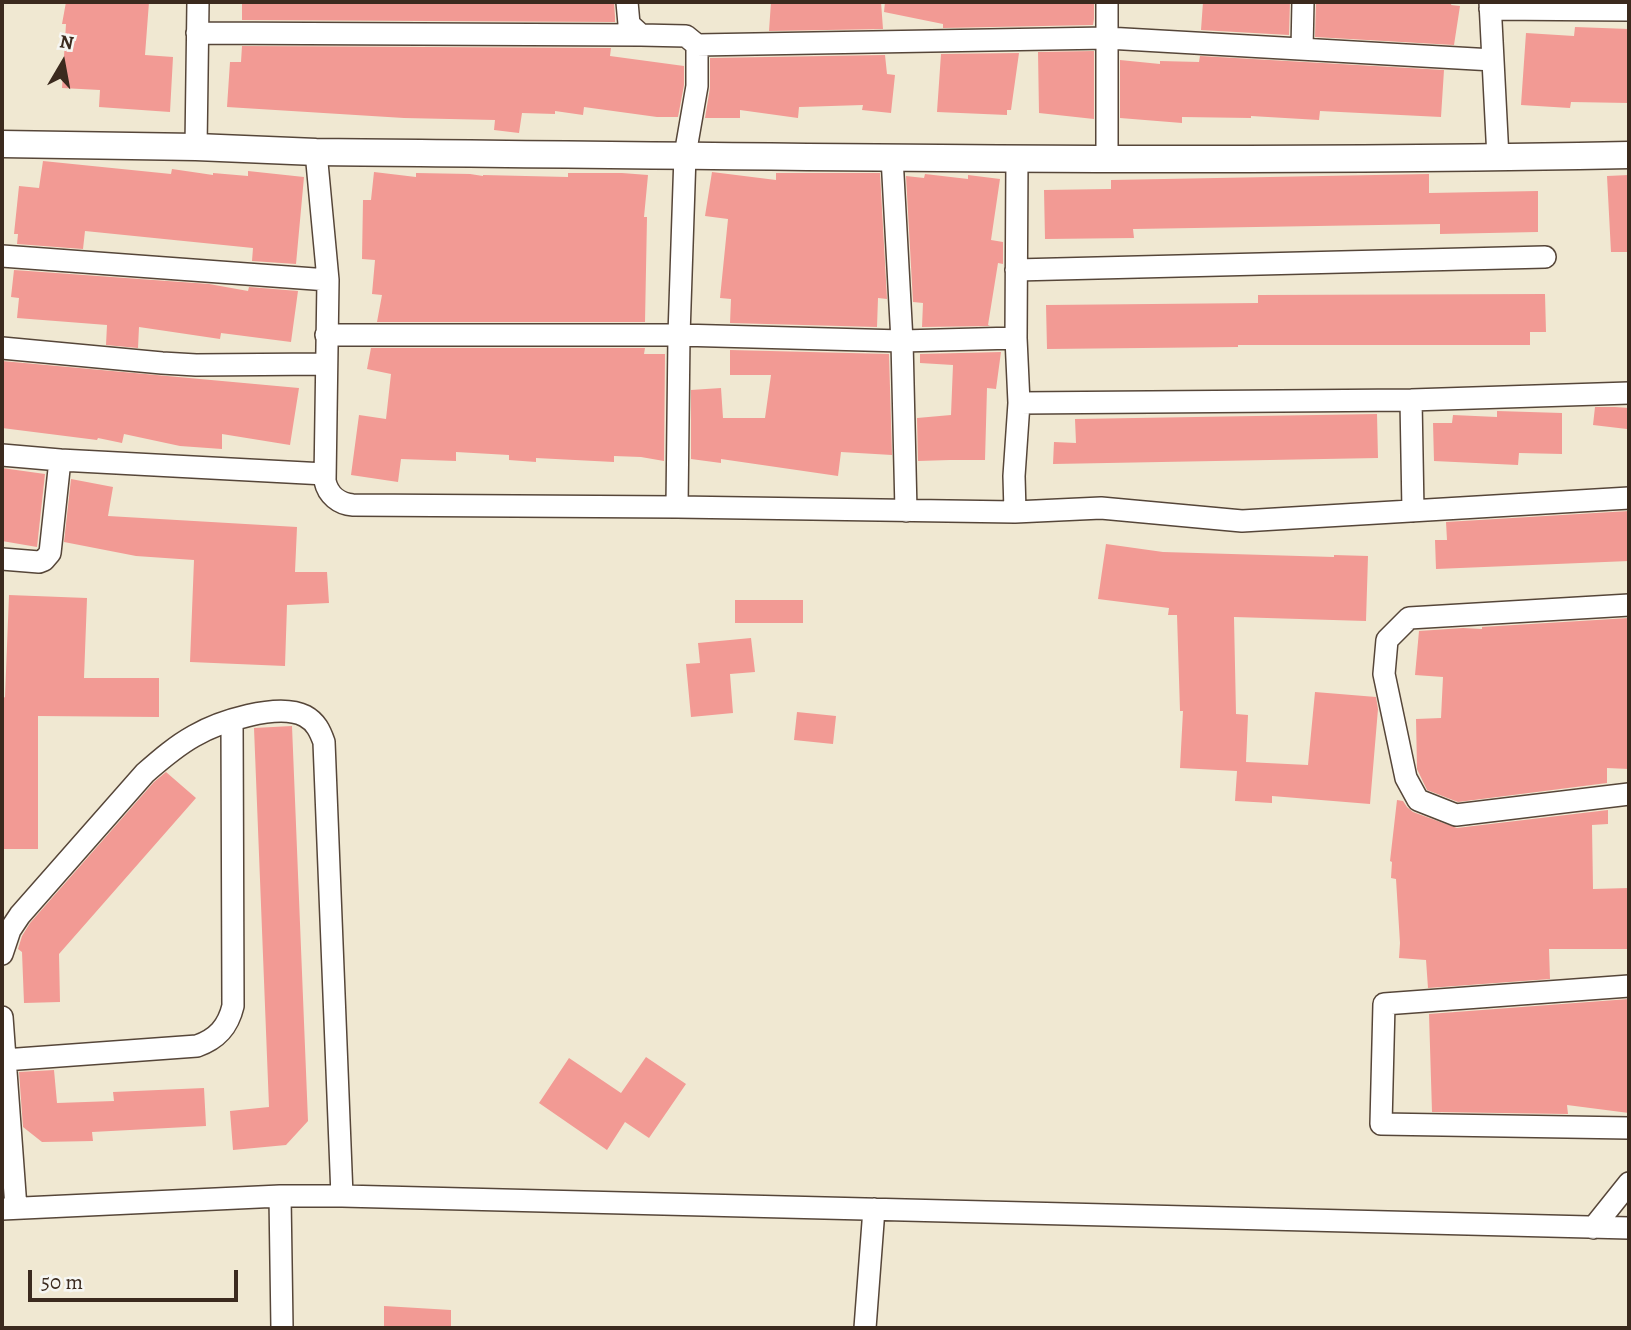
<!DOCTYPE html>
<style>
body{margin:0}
#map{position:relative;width:1631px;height:1330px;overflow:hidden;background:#f0e8d2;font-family:Alegreya,serif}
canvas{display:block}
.frame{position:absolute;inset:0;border:4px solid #3b2a1e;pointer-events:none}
.north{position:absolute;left:28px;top:28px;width:70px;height:70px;-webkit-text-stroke:5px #f6f6f2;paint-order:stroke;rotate:10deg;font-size:19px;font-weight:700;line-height:28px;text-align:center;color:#3b2a1e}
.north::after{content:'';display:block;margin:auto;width:24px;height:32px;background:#3b2a1e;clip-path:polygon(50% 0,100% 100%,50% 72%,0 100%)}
.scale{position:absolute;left:28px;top:1270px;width:210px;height:32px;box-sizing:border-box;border:4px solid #3b2a1e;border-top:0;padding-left:9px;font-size:21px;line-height:24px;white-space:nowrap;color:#3b2a1e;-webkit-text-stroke:5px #f6f6f2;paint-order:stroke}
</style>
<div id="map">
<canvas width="1631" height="1330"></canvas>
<div class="frame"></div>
<div class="north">N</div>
<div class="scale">50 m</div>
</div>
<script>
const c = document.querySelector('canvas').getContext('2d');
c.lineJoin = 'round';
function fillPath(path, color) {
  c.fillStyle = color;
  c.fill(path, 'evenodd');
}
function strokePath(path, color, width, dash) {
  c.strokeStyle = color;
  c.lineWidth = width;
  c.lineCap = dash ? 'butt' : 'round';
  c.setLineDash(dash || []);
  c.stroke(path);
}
const building = new Path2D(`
 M 66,2 L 149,2 L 145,55 L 173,57 L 170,112 L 99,107 L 100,90 L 62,88 L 66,24 L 62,24 Z
 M 242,2 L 614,2 L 615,17 L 615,22 L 242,20 Z
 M 771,2 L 881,2 L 883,29 L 769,31 Z
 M 885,2 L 1094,2 L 1094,19 L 1093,25 L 943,28 L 943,24 L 884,12 Z
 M 1203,2 L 1290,2 L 1289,35 L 1201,30 Z
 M 1316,2 L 1452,2 L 1451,5 L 1460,6 L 1454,45 L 1315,37 Z
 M 1575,27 L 1629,29 L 1629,103 L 1571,102 L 1570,108 L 1521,105 L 1526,33 L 1574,36 Z
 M 242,46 L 611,48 L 610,56 L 684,66 L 684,85 L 678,117 L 657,117 L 584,107 L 583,115 L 555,111 L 555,114 L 522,113 L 519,133 L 494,130 L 495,120 L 404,118 L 227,107 L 230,62 L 241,62 Z
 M 1094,51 L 1094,119 L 1039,113 L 1038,52 Z
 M 1019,53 L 1011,110 L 1007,110 L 1007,115 L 937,112 L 941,54 Z
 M 885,55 L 887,74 L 895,75 L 891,113 L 862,110 L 863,105 L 799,107 L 798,118 L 740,110 L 740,118 L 705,118 L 710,88 L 710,58 Z
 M 1200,56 L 1444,70 L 1441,117 L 1320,111 L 1319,120 L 1251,116 L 1251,118 L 1182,117 L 1182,123 L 1120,118 L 1120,60 L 1160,64 L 1160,61 L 1199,62 Z
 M 43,161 L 171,174 L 172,169 L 213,175 L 213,173 L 248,176 L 248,171 L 304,177 L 296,264 L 252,261 L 253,248 L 85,231 L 83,249 L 17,244 L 18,234 L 14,234 L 19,186 L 39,188 Z
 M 374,172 L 416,177 L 416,173 L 470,174 L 483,176 L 483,175 L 568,177 L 568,173 L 622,173 L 648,175 L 644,217 L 647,217 L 645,322 L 377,322 L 382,295 L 372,294 L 375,260 L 362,259 L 363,200 L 371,200 Z
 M 712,172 L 776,180 L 776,173 L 880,173 L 887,299 L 878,298 L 877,327 L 730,323 L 731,299 L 720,298 L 728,219 L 705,216 Z
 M 925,174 L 968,179 L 968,175 L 1000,179 L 991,240 L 1003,242 L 1003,264 L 998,263 L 988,325 L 990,326 L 922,327 L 923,303 L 913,302 L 906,176 L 924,178 Z
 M 1429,174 L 1429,193 L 1538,191 L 1538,232 L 1440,234 L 1440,224 L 1133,229 L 1134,238 L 1045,239 L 1044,190 L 1111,189 L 1111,180 Z
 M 1629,175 L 1629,252 L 1611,252 L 1607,176 Z
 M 14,270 L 209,284 L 248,291 L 249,287 L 298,291 L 291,342 L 221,333 L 220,339 L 139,327 L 138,348 L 106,345 L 107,325 L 17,318 L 19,298 L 11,297 Z
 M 1545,294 L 1546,332 L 1530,332 L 1530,345 L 1238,345 L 1238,347 L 1047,349 L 1046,305 L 1258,303 L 1258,295 Z
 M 371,348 L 645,348 L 644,354 L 665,354 L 664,461 L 641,457 L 614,456 L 614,462 L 536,458 L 536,462 L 509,460 L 509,455 L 456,452 L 456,461 L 401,459 L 398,482 L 351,475 L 359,415 L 386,419 L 391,374 L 367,369 Z
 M 730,350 L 889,354 L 892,455 L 841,452 L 838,476 L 721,459 L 721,463 L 691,459 L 691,390 L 721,388 L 723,418 L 765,418 L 771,375 L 730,375 Z
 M 1001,352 L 996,389 L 987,388 L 985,460 L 950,460 L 918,461 L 917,418 L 951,415 L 953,365 L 920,363 L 920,354 Z
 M 2,361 L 299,388 L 290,445 L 222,434 L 222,449 L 180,446 L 124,434 L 122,443 L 98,438 L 97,440 L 2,428 Z
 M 1595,407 L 1615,407 L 1629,408 L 1627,429 L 1593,425 Z
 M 1497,411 L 1562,413 L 1562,454 L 1519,453 L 1518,465 L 1434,461 L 1433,423 L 1452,423 L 1453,415 L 1497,417 Z
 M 1377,414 L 1378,458 L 1053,464 L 1054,442 L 1076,443 L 1075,419 Z
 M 2,468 L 45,474 L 37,547 L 2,541 Z
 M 71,479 L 113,487 L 108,516 L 297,527 L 295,572 L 327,572 L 329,603 L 287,605 L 285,666 L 190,662 L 194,560 L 136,556 L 64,542 Z
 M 1629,511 L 1629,561 L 1436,569 L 1435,540 L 1447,540 L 1446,522 Z
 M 1106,544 L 1163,552 L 1334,557 L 1334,555 L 1368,556 L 1366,621 L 1234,617 L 1236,714 L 1248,715 L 1246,762 L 1308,765 L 1315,692 L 1376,697 L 1378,709 L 1370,804 L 1272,796 L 1272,803 L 1235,801 L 1237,771 L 1180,768 L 1183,711 L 1180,711 L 1177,615 L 1168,615 L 1169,608 L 1098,599 Z
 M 9,595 L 87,598 L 84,678 L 159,678 L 159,717 L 38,716 L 38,849 L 2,849 L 2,699 L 5,697 Z
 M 735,600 L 803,600 L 803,623 L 735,623 Z
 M 1629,618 L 1629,769 L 1607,768 L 1607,783 L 1458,802 L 1427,790 L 1417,769 L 1416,719 L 1441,718 L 1443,677 L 1415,675 L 1419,631 L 1463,628 L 1482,629 L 1482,627 Z
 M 751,638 L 755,672 L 730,674 L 733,713 L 691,717 L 686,664 L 700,663 L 698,643 Z
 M 797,712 L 836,716 L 833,744 L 794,740 Z
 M 292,726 L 308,1121 L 286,1145 L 233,1150 L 230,1111 L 269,1107 L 254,728 Z
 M 166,772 L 196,798 L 59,954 L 60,1002 L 24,1003 L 22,952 L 18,949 L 22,936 L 30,923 L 154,782 Z
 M 1397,800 L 1403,801 L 1407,807 L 1413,812 L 1457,828 L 1608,810 L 1608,824 L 1592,825 L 1593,889 L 1629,888 L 1629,949 L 1549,949 L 1550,979 L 1428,988 L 1426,960 L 1399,958 L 1400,943 L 1396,879 L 1391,878 L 1392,862 L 1390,861 Z
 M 1629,999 L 1629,1113 L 1567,1105 L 1568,1114 L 1432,1112 L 1429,1014 Z
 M 646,1057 L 686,1084 L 649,1138 L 625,1122 L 607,1150 L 539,1103 L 569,1058 L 621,1093 Z
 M 54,1070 L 57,1103 L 114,1101 L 113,1092 L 204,1088 L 206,1126 L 92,1132 L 93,1141 L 42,1142 L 23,1127 L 19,1072 Z
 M 384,1306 L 451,1310 L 451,1328 L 384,1328 Z`);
const minor = new Path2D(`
 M 627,2 L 629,24 L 641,35 L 686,36 L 697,45 L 697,86 L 685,155 L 679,335 L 677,507
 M 1107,2 L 1107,158
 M 1490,2 L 1498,158
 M 1490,9 L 1629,10
 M 197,33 L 641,35
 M 697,45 L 1107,38 L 1493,60
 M 1302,49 L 1303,2
 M 196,147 L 198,2
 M 316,152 L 328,280 L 325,481 C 328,495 339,504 353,505 L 677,507 L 1015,512
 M 892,157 L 902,341 L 906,511
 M 1017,158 L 1016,338 L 1019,403 L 1014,476 L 1015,512 L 1101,508 L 1242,521 L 1629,498
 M 2,256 L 328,280
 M 1016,270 L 1545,257
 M 326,335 L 679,335 L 902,341 L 1016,338
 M 2,348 L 162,363 L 196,365 L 326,364
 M 1411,400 L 1413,511
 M 1019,403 L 1411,400 L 1629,393
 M 2,455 L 60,460 L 325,474
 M 2,559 L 39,562 L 44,560 L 50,553 L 60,460
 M 1629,605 L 1409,618 L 1387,640 L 1384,674 L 1406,778 L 1418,800 L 1456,815 L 1629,794
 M 2,954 L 10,930 L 20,915 L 145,773 C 161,759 176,746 194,736 C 218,722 278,702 305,716 C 316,722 320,731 324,742 L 342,1196
 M 1629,986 L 1384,1004 L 1381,1124 L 1629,1128
 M 2,1017 L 16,1208
 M 4,1060 L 197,1046 C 217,1039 228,1027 233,1006 L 232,720
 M 280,1196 L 282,1328
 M 2,1209 L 280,1196 L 342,1196 L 1629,1228
 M 1593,1228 L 1629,1183
 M 865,1328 L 874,1209`);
const tertiary = new Path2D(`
 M 2,144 L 196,147 L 316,152 C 754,156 1192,164 1629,155`);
fillPath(building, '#f29a94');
strokePath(minor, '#564639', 24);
strokePath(tertiary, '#564639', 29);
strokePath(minor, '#fff', 21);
strokePath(tertiary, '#fff', 26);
</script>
